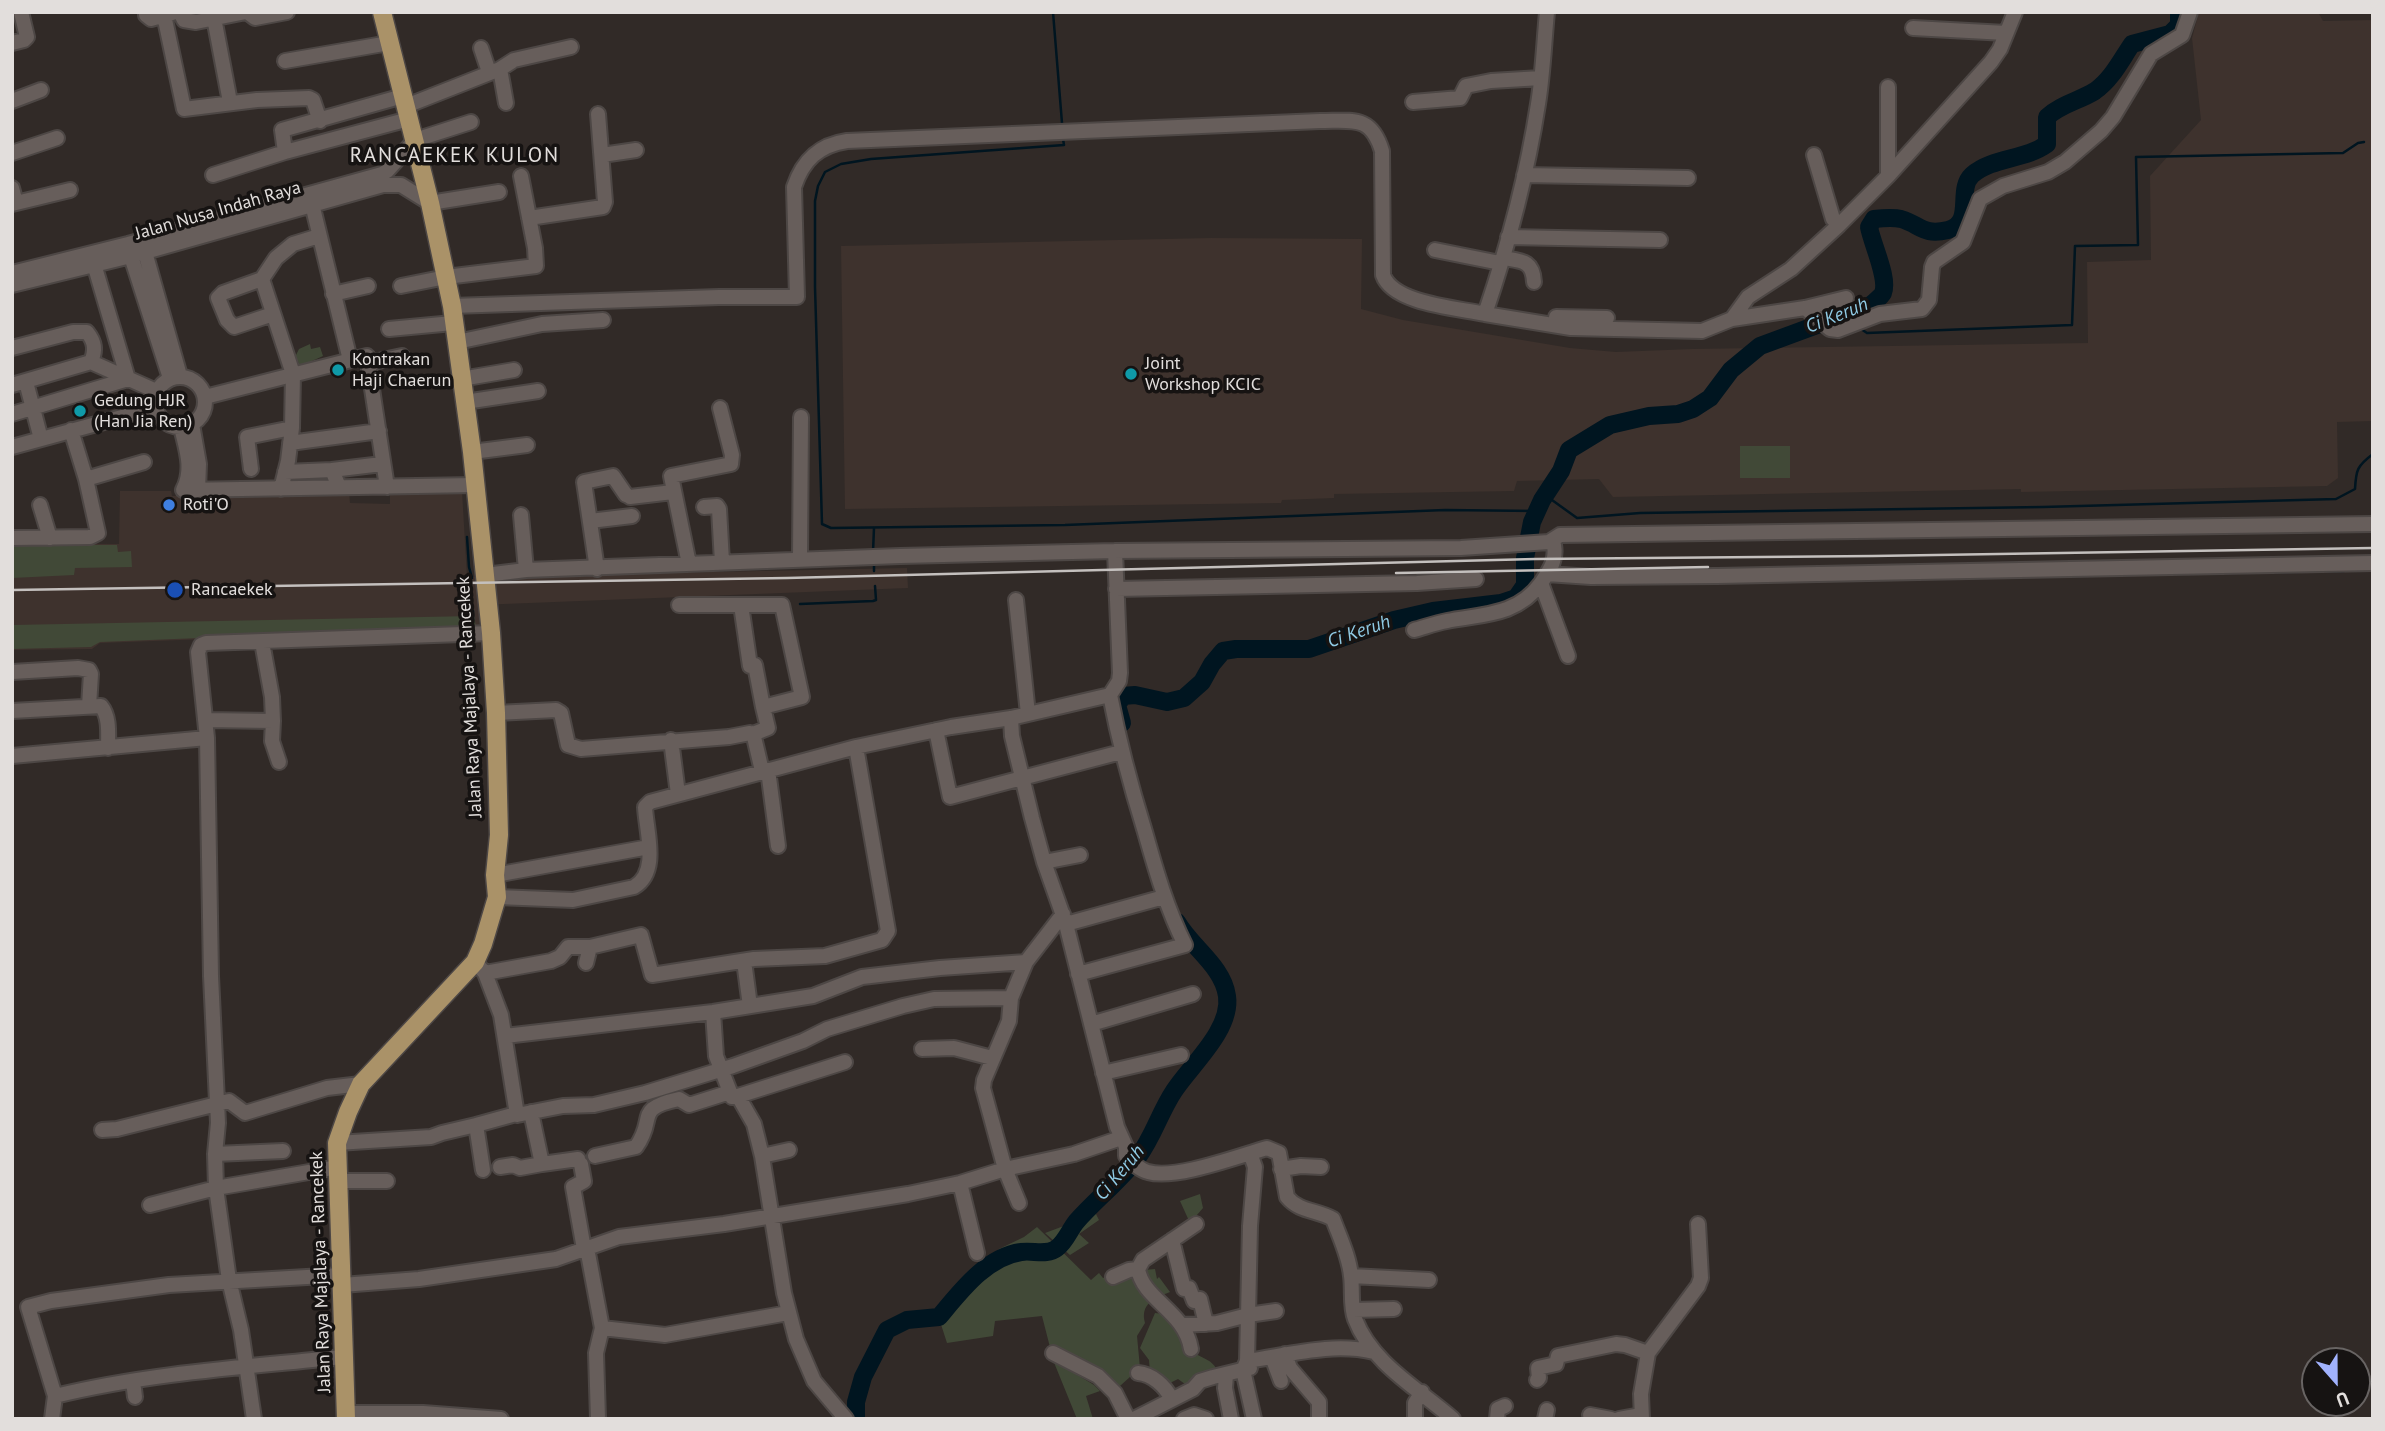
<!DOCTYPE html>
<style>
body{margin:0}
#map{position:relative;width:2385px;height:1431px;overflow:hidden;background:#312a27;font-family:"PT Sans",sans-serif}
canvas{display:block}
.frame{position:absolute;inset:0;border:14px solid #e2dedc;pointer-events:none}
.north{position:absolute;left:2301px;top:1347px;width:70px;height:70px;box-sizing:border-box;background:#161312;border:2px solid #686463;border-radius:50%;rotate:159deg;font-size:19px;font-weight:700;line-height:28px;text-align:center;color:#e2dedc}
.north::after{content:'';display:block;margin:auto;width:24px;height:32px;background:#a1b2fd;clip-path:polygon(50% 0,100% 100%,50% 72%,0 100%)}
</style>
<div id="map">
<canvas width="2385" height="1431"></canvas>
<div class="frame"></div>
<div class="north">U</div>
</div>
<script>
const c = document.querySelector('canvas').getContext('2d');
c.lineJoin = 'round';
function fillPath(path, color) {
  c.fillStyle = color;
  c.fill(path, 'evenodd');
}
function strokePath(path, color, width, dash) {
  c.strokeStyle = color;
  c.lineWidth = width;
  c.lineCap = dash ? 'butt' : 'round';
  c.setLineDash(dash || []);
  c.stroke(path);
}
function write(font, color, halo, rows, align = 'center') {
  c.font = font + ' "PT Sans",sans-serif';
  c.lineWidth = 7;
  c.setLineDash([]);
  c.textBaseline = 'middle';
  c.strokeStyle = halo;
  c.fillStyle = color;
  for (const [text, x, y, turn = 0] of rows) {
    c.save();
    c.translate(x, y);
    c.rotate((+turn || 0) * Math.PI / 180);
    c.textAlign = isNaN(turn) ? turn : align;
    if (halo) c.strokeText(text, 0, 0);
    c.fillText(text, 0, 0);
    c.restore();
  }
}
const built = new Path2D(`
 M 2199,12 L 2318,12 L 2323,21 L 2373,20 L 2373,421 L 2337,422 L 2338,478 L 2327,486 L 2021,492 L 2021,489 L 1613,497 L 1599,479 L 1517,481 L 1514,491 L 1334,494 L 1334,498 L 1282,500 L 1281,503 L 845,509 L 841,246 L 1211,238 L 1362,239 L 1361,309 L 1403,320 L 1570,348 L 1616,352 L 1692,349 L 2088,343 L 2087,262 L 2151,260 L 2150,176 L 2201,120 L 2192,38 Z
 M 120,491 L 171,491 L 172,496 L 349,492 L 350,503 L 390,504 L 390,494 L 462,491 L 467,577 L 907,568 L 908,588 L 479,605 L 479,629 L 100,643 L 92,649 L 12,650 L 12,543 L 119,544 Z`);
const green = new Path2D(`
 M 310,344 L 311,349 L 320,347 L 323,356 L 299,367 L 298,361 L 292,358 L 296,355 L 299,349 Z
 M 1740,446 L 1790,446 L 1790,478 L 1740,478 Z
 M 12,545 L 117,545 L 118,552 L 131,551 L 132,567 L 75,568 L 74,575 L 12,578 Z
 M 474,616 L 476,627 L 100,642 L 91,647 L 12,649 L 12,625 Z
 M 1200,1194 L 1203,1208 L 1190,1223 L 1180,1201 Z
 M 1096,1214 L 1099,1220 L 1079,1234 L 1089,1243 L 1070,1255 L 1045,1233 Z
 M 1037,1227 L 1091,1280 L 1099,1273 L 1103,1278 L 1137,1265 L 1144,1270 L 1155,1269 L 1157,1279 L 1159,1277 L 1170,1292 C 1154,1298 1140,1304 1145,1323 L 1137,1336 L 1140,1368 L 1111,1394 L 1052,1355 L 1042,1316 L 995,1321 L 993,1336 L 947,1343 L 936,1309 L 982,1272 L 999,1249 L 1024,1237 Z
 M 1155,1313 C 1179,1315 1179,1336 1190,1349 C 1198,1358 1212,1358 1217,1370 L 1185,1384 L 1178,1379 L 1170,1383 L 1165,1377 L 1155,1379 L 1150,1373 L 1149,1360 L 1140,1348 Z
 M 1053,1360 L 1094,1385 L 1100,1391 L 1086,1396 L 1093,1419 L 1077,1419 Z`);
const stream = new Path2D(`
 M 1053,12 L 1062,123
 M 1063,139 L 1064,145 L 871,159 L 841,164 L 825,172 L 818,186 L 815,201 L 815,287 L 822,524 L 831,528 L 1065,525 L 1445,510 L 1537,511
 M 1861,329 L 1867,333 L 2072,325 L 2075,246 L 2138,245 L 2136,157 L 2343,153 L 2358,143 L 2364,142
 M 1545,495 L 1577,518 L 1640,513 L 2043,507 L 2336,499 L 2355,489 C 2356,470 2357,466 2373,454
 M 467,537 L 469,567 L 472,578
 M 873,552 L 874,528
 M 874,564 L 874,571
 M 2005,577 L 2344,571
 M 800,604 L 873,601 L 876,600 L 875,586
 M 473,611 L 473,621`);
const river = new Path2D(`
 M 1122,723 L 1117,705 L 1123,696 L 1135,695 L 1167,702 L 1184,698 L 1202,682 L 1212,664 L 1223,651 L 1236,649 L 1309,649 L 1394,620 L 1433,611 L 1501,603 L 1516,598 L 1525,585 L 1525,558 L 1532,522 L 1542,500 L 1561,471 L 1569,450 L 1610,425 L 1649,416 L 1678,414 L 1693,409 L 1710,398 L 1731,370 L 1760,346 L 1871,305 C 1875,301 1881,297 1883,293 C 1889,278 1872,244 1869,227 L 1874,219 C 1883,218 1893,217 1901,219 C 1921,225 1923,236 1948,230 C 1975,223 1956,190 1972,175 C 1993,157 2025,160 2047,144 L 2047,117 C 2061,104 2079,101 2095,91 C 2112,79 2121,60 2132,44 L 2170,34 L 2179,25 L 2179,12
 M 856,1419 L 856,1402 L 863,1377 L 887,1330 L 907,1320 L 939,1317 C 960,1292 986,1257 1021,1252 C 1033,1250 1047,1256 1057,1248 C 1066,1241 1069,1231 1076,1222 C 1095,1200 1120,1181 1138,1157 C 1153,1137 1160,1112 1174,1091 C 1190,1066 1232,1030 1227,996 C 1223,966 1191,947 1177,922`);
const minor = new Path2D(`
 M 146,12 L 146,15 L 151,19 L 172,13
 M 180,12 L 184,20 L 196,22 L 246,12
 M 247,12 L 255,18 L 287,12
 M 164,15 L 184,109 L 257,100 L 309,98 L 313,100 L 320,121
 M 214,18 L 230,102
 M 1913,28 L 2006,33
 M 12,43 L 24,40 L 27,37 L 21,12
 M 481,48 L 489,72
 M 285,61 L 389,43
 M 500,69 L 506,103
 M 1888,87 L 1888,176
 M 12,101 L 41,90
 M 1413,102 L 1460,98 L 1466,86 L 1491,81 L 1541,78
 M 406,106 L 500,69 L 514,60 L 571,47
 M 285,152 L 282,130 L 403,96
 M 12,153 L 57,138
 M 602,155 L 636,150
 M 1814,155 L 1833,219 L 1839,225
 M 213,175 L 285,152 L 409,119
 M 1524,175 L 1688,178
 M 12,188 L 16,203
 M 12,204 L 70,190
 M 312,204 L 350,360
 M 529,218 L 603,207 L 605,202 L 598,114
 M 1508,237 L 1660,240
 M 143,245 L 180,376
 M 129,250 L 170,378
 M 1435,250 L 1500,263
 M 1503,258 C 1521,261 1533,260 1534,282
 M 12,273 L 128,244 L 382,174 L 387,171 L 415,140 L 471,122
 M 262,279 L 293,374 L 292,428 L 288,461 L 281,489
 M 12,285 L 131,256 L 383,185 L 401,185 L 430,203 L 499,192
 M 401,286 L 446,277 L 536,266 L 535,248 L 521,176
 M 333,294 L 368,286
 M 452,306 L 719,297 L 797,297 L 794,187 C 803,160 819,145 847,141 L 1320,121 C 1353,121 1371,115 1382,151 L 1383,275 C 1393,304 1458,308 1485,314 C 1508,246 1527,175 1538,104 C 1543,74 1544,43 1547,12
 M 1805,308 L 1830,329 L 1838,330 L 1880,314 L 1922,309 L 1929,300 L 1932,267 L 1934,262 L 1963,242 L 1980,199 L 2003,186 L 2048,172 L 2065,162 L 2101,131 L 2113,117 L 2151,54 L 2182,35 L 2190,12
 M 273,314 L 234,327 L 227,320 L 218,298 L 223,293 L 262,279 L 276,258 L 293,244 L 319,236
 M 1485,314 L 1571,328 L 1702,331 L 1732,319 L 1805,308 L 1846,298
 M 1556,317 L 1607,318
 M 1732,319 L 1748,297 L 1791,269 L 1839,225 L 1888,176 L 1991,62 L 2000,49 L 2015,12
 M 389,329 L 453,323
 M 457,342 L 542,324 L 603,320
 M 12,348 L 73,332 L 87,332 C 95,342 96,350 91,362
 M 369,363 L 402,356
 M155 402a25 25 0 1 1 50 0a25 25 0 1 1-50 0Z
 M 461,379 L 514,370
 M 26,382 L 41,439
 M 12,385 L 91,362 L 156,391
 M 205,397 L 367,356 L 387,487
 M 465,402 L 538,391
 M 12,414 L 128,379 L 94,264
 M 192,424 L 199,464 L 198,490
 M 181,427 C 186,449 194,469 183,490 L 475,485
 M 290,443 L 379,431
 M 12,447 L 155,408
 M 472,452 L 527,445
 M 251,469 L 247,437 L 292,428
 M 332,470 L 382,464
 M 285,472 L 332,470 L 339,487
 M 86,479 L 144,462
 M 630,497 L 673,492
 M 40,505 L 50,538
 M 704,507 L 717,506 L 719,509 L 722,562
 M 521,515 L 526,570
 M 590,521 L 632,516
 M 12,538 L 90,537 L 98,533 L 86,479 L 71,430
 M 1549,542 L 1560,535 L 2373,524
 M 800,559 L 801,417
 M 689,564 L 671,476 L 731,464 L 732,455 L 720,408
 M 597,569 L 584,482 L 613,476 L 626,495
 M 1547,574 L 1591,577 L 1717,576 L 2373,563
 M 485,575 L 526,570 L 900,556 L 1115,551 L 1461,548 L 1549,542 L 1554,545 C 1557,561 1549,571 1541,583 L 1568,656
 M 1116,589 L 1417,583 L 1476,579
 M 1016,600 L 1028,714
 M 679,605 L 782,605 L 802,697 L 763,707 L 768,728 L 753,734
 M 741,605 L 750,666 L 755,665 L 763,707
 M 1414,630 C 1425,627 1436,623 1447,621 C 1483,614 1517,616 1541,583
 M 262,642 L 272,697 L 273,721
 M 12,672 L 78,668 L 89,670 L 91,674 L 89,706
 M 12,711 L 101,706 C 110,717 108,734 108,748
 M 496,713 L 556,710 L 561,713 L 568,745 L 581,749 L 729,737 L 750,733 L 754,737 L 762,771
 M 1011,718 L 1012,736 L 1032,818 L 1044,862 L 1066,924 L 1117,1127 L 1126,1147 L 1126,1156 C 1132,1162 1139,1170 1148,1172 C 1176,1180 1238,1156 1267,1148 L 1279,1153 L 1287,1197 C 1299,1212 1318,1210 1333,1219 C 1340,1238 1349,1256 1351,1276 C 1353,1290 1350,1306 1355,1319 C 1372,1364 1419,1389 1453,1419
 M 205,720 L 273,721 L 272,741 L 279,762
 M 936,730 L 950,797 L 1121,752
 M 671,740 L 678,794
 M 12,756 L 207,738
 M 768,770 L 778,846
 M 1044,862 L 1080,855
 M 495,875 L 649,847
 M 497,897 L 573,900 L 634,887 C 660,872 646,831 645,807 L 650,802 L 856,747 L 951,727 L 1011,718 L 1110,695 L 1119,681 L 1120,673 L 1115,551
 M 1066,924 L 1164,897
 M 744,961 L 750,1006
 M 475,962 L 485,973 L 501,1015 L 517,1115 L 563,1106 L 594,1105 L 645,1093 L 733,1066 L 803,1041 L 827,1029 L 903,1006 L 934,999 L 1011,998
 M 586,963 L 590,947
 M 485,973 L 551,961 L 560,957 L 568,947 L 590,947 L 641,935 L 652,975 L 754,959 L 825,956 L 882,940 L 888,931 L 856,747
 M 1078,974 L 1185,945 C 1167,909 1156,871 1145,832 C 1131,787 1119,742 1110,695
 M 713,1012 L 716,1056 L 732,1097 L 738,1096 L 754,1124 L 762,1156 L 784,1293 L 796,1339 L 814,1381 L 846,1419
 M 1091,1024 L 1193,994
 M 505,1036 L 713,1012 L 813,996 L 862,977 L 940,968 L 1026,962
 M 922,1049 L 954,1048 L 992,1058
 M 1103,1073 L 1181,1055
 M 738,1096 L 845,1062
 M 476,1125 L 516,1114
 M 102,1130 L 117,1129 L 229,1101 L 245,1113 L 327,1088 L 361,1084
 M 337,1143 L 431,1137 L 442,1133 L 476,1125 L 483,1170
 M 1250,1153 L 1255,1167 L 1250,1226 L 1247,1361 L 1243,1370 L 1254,1419
 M 215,1154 L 283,1151
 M 595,1156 L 636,1147 C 657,1118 633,1109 679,1099 L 689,1105 L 730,1092
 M 762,1156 L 789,1150
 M 542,1164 L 578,1159
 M 581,1164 L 584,1181 L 573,1187 L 584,1249
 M 500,1167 L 513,1165 L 520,1168 L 542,1164 L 531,1112
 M 1281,1169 L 1301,1166 L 1321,1167
 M 337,1181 L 387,1181
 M 960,1183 L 977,1253
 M 1019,1203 L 1005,1169 L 983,1088 L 984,1080 L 1009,1021 L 1011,998 L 1026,962 L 1063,914
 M 150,1205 L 216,1188 L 338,1167
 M 1172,1240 L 1184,1289 L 1189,1288 L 1194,1301 L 1200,1299 L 1206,1324
 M 587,1248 L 602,1328 L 665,1335 L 788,1313
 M 1351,1276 L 1429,1280
 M 1113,1277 L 1129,1270 L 1138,1269
 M 342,1285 L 419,1279 L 556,1259 L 619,1237 L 724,1224 L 908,1194 L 960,1183 L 1005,1169 L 1074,1154 L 1121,1138
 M 1353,1310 L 1394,1309
 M 1183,1325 L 1217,1323 L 1248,1315 L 1276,1311
 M 1191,1349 C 1185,1311 1143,1300 1138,1269 L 1143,1260 L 1196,1224
 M 1053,1353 L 1098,1376 L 1115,1393 L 1128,1419
 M 1285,1354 L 1290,1368 L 1319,1402 L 1319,1419
 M 1272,1357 L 1281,1381
 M 1247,1361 C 1289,1355 1332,1342 1374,1352
 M 1138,1373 C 1152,1374 1165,1386 1171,1398
 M 1226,1375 L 1225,1388 L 1231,1419
 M 1537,1380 L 1539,1378 L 1538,1368 L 1556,1364 L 1558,1356 L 1616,1344 L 1625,1345 L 1648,1353
 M 133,1381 L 135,1397
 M 55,1396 C 149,1373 247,1367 343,1357
 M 347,1413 L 423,1413 L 501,1419
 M 1590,1415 L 1611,1419
 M 52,1419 L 55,1396 L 28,1307 L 51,1301 L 169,1285 L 341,1275
 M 254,1419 L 241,1330 L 229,1280 L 216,1188 L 215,1154 L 218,1123 L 211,976 L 207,738 L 198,652 L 201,645 L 206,643 L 491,633
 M 598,1419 L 596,1353 L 602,1328
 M 1134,1419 L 1193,1389 L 1200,1381 L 1213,1377 L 1250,1368
 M 1184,1419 L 1194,1415 L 1206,1419
 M 1415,1419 L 1415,1403 L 1422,1392
 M 1497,1419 L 1498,1409 L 1505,1406
 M 1545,1419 L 1547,1410
 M 1619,1419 L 1641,1415
 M 1642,1419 L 1641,1394 L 1648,1353 L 1698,1286 L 1701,1278 L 1698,1224`);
const major = new Path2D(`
 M 346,1419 L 337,1143 L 348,1112 L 361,1084 L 475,962 L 483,944 L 497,897 L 495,875 L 499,835 L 496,713 L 491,633 L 472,452 L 452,306 L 430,203 L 382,12`);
const rail = new Path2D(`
 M 1396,573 L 1708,567
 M 12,590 L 787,578 L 1535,559 L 1873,556 L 2373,548`);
const markers = [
 [338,370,7,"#0f9aa8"],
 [1131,374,7,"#0f9aa8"],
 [80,411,7,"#0f9aa8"],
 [169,505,7,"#3f7fe0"],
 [175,590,9,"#1a4fb4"]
];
const streetNames = [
 ["Jalan Nusa Indah Raya",218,211,-16],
 ["Jalan Raya Majalaya - Rancekek",470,697,-93],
 ["Jalan Raya Majalaya - Rancekek",321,1272,-92]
];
const poiNames = [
 ["Kontrakan",352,360],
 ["Haji Chaerun",352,381],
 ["Joint",1145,364],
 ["Workshop KCIC",1145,385],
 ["Gedung HJR",94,401],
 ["(Han Jia Ren)",94,422],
 ["Roti'O",183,505],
 ["Rancaekek",191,590]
];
const waterNames = [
 ["Ci Keruh",1837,316,-22],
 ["Ci Keruh",1359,632,-19],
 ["Ci Keruh",1120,1173,-50]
];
const quarterNames = [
 ["RANCAEKEK KULON",455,156]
];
fillPath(built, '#3e322d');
fillPath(green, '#414937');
strokePath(stream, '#001520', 2.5);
strokePath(river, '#001520', 18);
strokePath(minor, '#4d4745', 18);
strokePath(major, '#4d4745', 21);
strokePath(minor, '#675e5b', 14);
strokePath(major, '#aa9268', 18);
strokePath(rail, '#c4c0be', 2.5);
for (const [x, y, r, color] of markers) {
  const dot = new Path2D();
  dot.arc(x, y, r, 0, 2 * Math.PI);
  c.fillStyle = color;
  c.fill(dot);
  strokePath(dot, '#161312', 2.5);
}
write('18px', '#e2dedc', '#161312', streetNames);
write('18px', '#e2dedc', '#161312', poiNames, 'left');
write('italic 19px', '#90cbe5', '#161312', waterNames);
c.letterSpacing = '2px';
write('21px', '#e2dedc', '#161312', quarterNames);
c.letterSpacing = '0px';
</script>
